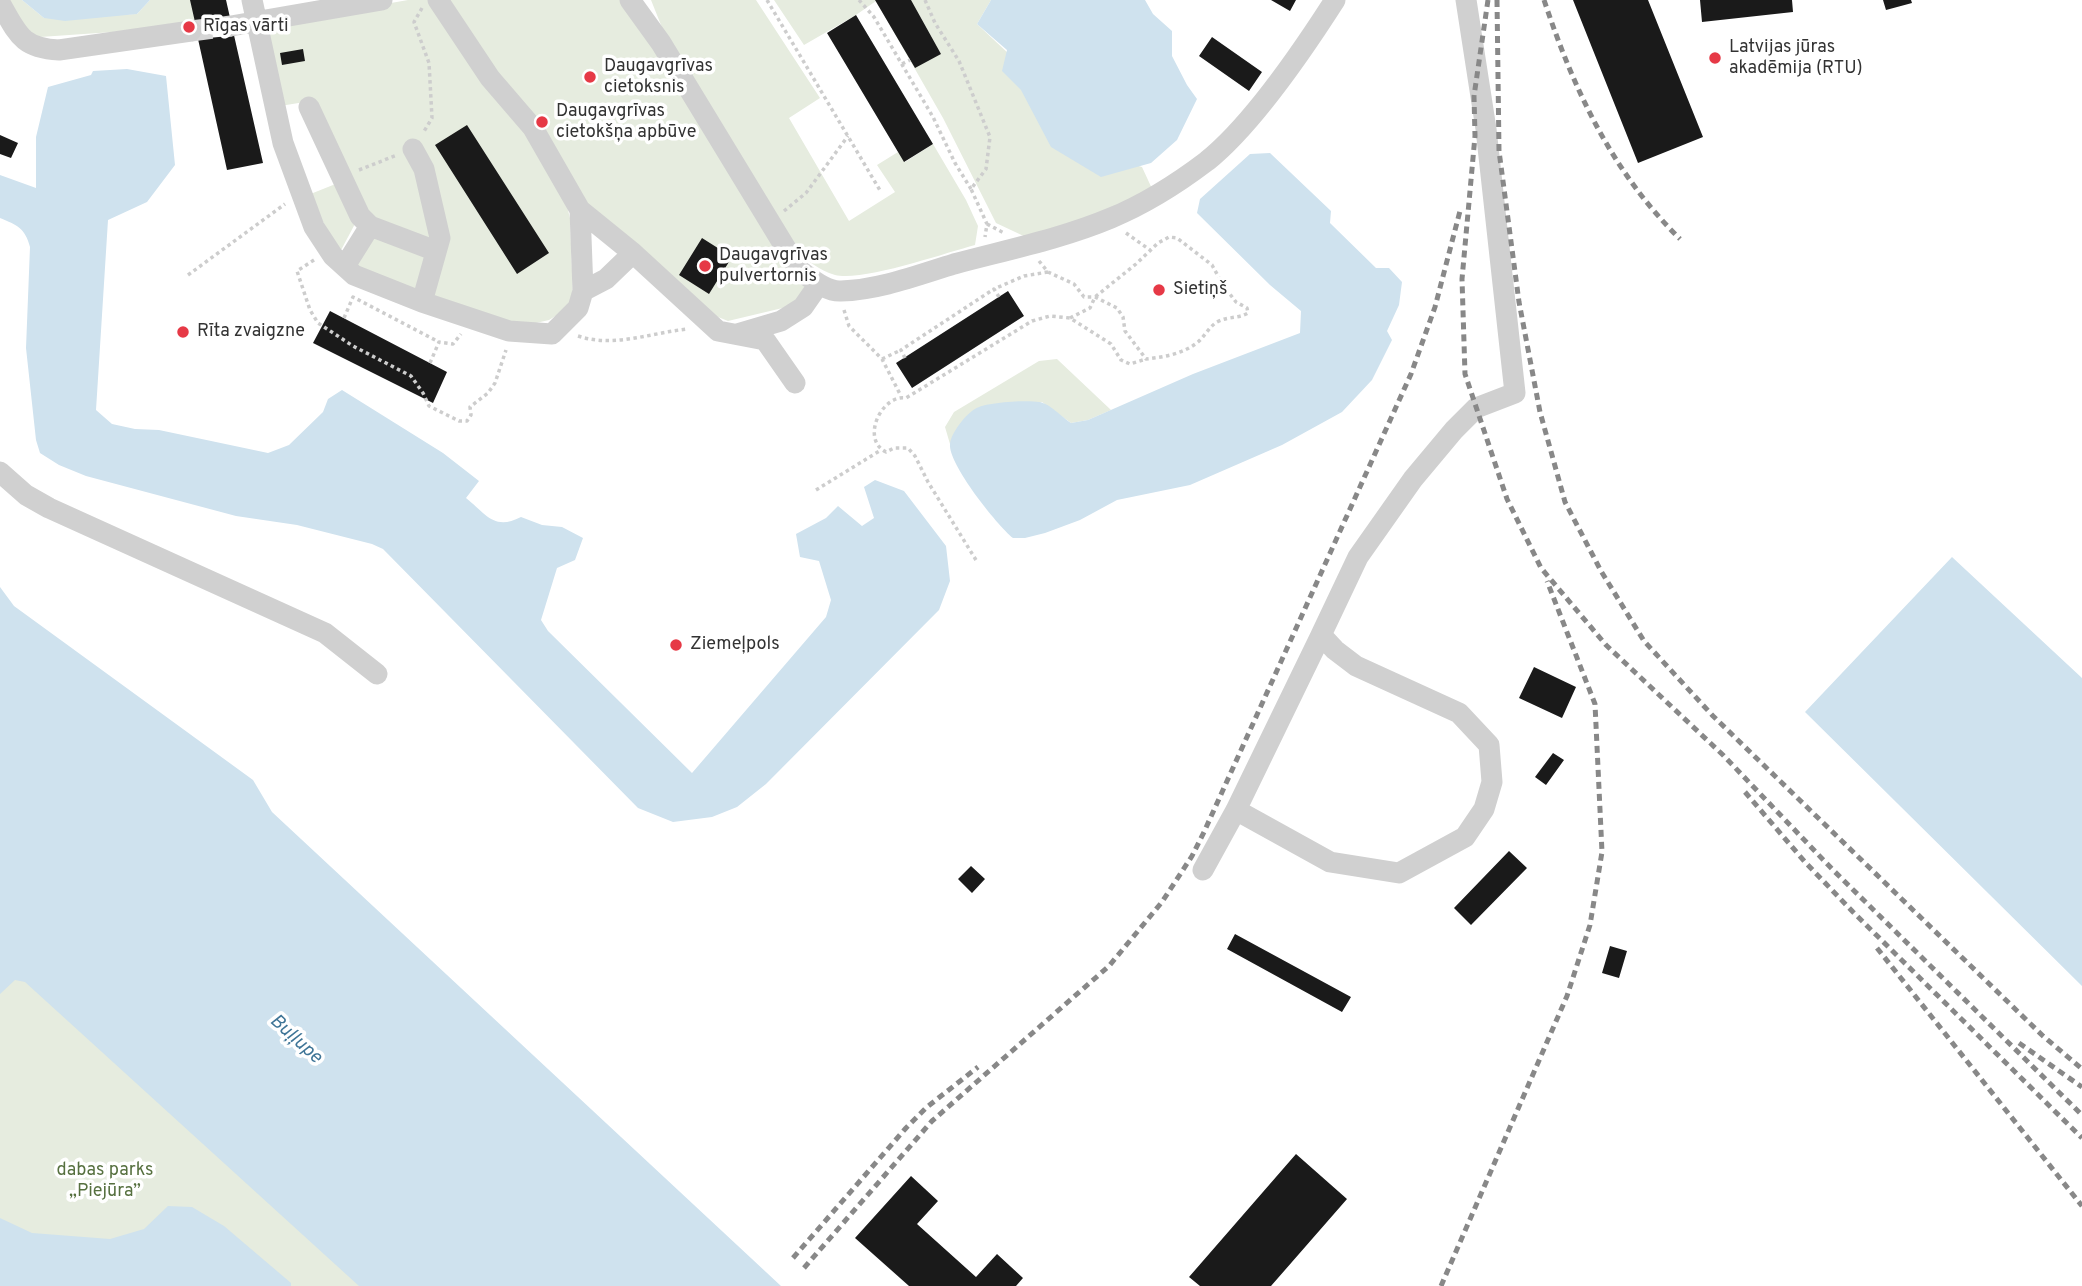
<!DOCTYPE html>
<meta charset="utf-8">
<style>
body{margin:0}
canvas{display:block;background:#fff}
</style>
<canvas width="2082" height="1286"></canvas>
<script>
const c = document.querySelector('canvas').getContext('2d');
c.lineJoin = 'round';
function fillPath(path, color) {
  c.fillStyle = color;
  c.fill(path, 'evenodd');
}
function strokePath(path, color, width, dash) {
  c.strokeStyle = color;
  c.lineWidth = width;
  c.lineCap = dash ? 'butt' : 'round';
  c.setLineDash(dash || []);
  c.stroke(path);
}
function write(font, color, halo, rows, align = 'center') {
  c.font = font + ' Overpass,sans-serif';
  c.lineWidth = 7;
  c.setLineDash([]);
  c.textBaseline = 'middle';
  c.strokeStyle = halo;
  c.fillStyle = color;
  for (const [text, x, y, turn = 0] of rows) {
    c.save();
    c.translate(x, y);
    c.rotate((+turn || 0) * Math.PI / 180);
    c.textAlign = isNaN(turn) ? turn : align;
    if (halo) c.strokeText(text, 0, 0);
    c.fillText(text, 0, 0);
    c.restore();
  }
}
const green = new Path2D(`
 M 9,0 L 22,0 L 44,18 L 137,14 L 150,0 L 226,0 L 229,17 L 113,32 L 40,37 C 23,31 17,16 9,0 Z
 M 408,0 L 429,0 L 435,3 L 562,187 L 570,218 L 573,299 L 567,309 L 549,320 L 527,325 L 496,320 L 351,265 L 363,214 L 311,101 L 280,106 L 265,34 L 272,24 Z
 M 444,0 L 621,0 L 808,281 L 804,290 L 791,306 L 728,321 L 713,315 L 590,209 Z
 M 651,0 L 756,0 L 820,98 L 789,118 L 849,221 L 895,192 L 877,165 L 898,152 L 905,162 L 933,144 L 966,200 L 978,226 L 975,245 C 945,253 862,282 835,275 C 819,270 806,260 794,249 L 669,45 Z
 M 774,0 L 991,0 L 977,24 L 1123,161 L 1142,167 L 1154,193 L 1030,239 L 996,223 L 943,118 L 876,1 L 856,15 L 804,45 Z
 M 338,183 L 356,222 L 340,252 L 308,195 Z
 M 1057,359 L 1111,410 L 1088,420 L 1071,423 L 1042,402 L 959,426 L 950,444 L 945,427 L 954,412 L 1039,361 Z
 M 0,933 L 380,1286 L 0,1286 Z`);
const water = new Path2D(`
 M 22,0 L 150,0 L 137,14 L 65,21 L 44,18 Z
 M 991,0 L 1145,0 L 1153,14 L 1172,31 L 1172,56 L 1187,85 L 1197,99 L 1177,140 L 1151,163 L 1101,177 L 1051,147 L 1021,90 L 1002,71 L 1007,50 L 977,24 Z
 M 127,69 L 166,76 L 175,165 L 147,202 L 108,220 L 96,410 L 112,424 L 135,429 L 159,430 L 268,453 L 289,445 L 323,412 L 328,399 L 342,390 L 443,453 L 479,481 L 466,498 C 486,514 494,531 521,517 L 542,525 L 562,527 L 583,538 L 575,560 L 557,568 L 541,620 L 548,631 L 692,773 L 826,617 L 831,600 L 819,561 L 800,557 L 796,534 L 826,518 L 838,506 L 862,526 L 874,518 L 864,487 L 875,480 L 904,491 L 946,546 L 950,581 L 939,610 L 766,784 L 737,807 L 712,817 L 673,822 L 638,808 L 383,549 L 372,544 L 297,525 L 236,516 L 86,476 L 59,465 L 40,453 L 36,440 L 26,348 L 30,247 C 25,228 17,225 0,218 L 0,175 L 36,188 L 36,137 L 48,87 L 91,75 L 93,71 Z
 M 1270,153 L 1331,211 L 1330,223 L 1376,268 L 1389,268 L 1402,282 L 1399,305 L 1387,331 L 1392,340 L 1372,380 L 1342,412 L 1282,445 L 1190,485 L 1117,500 L 1080,520 L 1045,533 L 1025,538 L 1013,538 C 997,525 948,464 950,444 C 951,433 966,414 975,409 C 985,402 1027,400 1039,402 C 1049,403 1062,417 1071,423 L 1088,420 L 1193,374 L 1300,333 L 1301,311 L 1270,285 L 1197,213 L 1200,199 L 1250,154 Z
 M 1952,557 L 2082,678 L 2082,986 L 1805,712 Z
 M 0,587 L 14,606 L 253,780 L 272,812 L 781,1286 L 359,1286 L 25,982 L 15,980 L 0,994 Z
 M 168,1206 L 192,1207 L 224,1226 L 291,1283 L 291,1286 L 0,1286 L 0,1218 L 32,1233 L 110,1239 L 144,1229 Z`);
const building = new Path2D(`
 M 190,0 L 226,0 L 263,163 L 227,170 L 198,39 L 229,36 L 226,18 L 195,22 Z
 M 875,0 L 911,0 L 941,54 L 915,68 Z
 M 1271,0 L 1296,0 L 1290,11 Z
 M 1573,0 L 1648,0 L 1703,137 L 1638,163 Z
 M 1700,0 L 1792,0 L 1793,12 L 1702,22 Z
 M 1883,0 L 1911,0 L 1912,3 L 1886,10 Z
 M 856,15 L 933,144 L 904,162 L 827,33 Z
 M 1212,37 L 1262,72 L 1249,91 L 1199,56 Z
 M 303,49 L 305,61 L 282,65 L 280,53 Z
 M 467,125 L 549,253 L 517,274 L 435,145 Z
 M 0,135 L 18,143 L 11,158 L 0,154 Z
 M 702,238 L 732,257 L 709,294 L 679,275 Z
 M 1008,291 L 1024,316 L 912,388 L 896,363 Z
 M 330,311 L 447,372 L 433,403 L 313,343 Z
 M 1534,667 L 1576,687 L 1562,718 L 1519,698 Z
 M 1553,753 L 1564,760 L 1546,785 L 1535,777 Z
 M 1509,851 L 1527,868 L 1471,925 L 1454,908 Z
 M 971,866 L 985,879 L 972,893 L 958,879 Z
 M 1235,934 L 1351,997 L 1342,1012 L 1227,949 Z
 M 1610,946 L 1627,951 L 1619,978 L 1602,973 Z
 M 1296,1154 L 1347,1199 L 1271,1286 L 1200,1286 L 1189,1277 Z
 M 911,1176 L 938,1201 L 917,1224 L 976,1277 L 997,1254 L 1023,1278 L 1016,1286 L 909,1286 L 855,1238 Z`);
const minorTunnel = new Path2D(`
 M 191,31 L 231,26`);
const path = new Path2D(`
 M 767,0 L 881,192
 M 859,0 L 874,17 L 933,117 L 955,163 L 971,189
 M 925,0 L 935,23 L 959,61 L 990,137 L 986,169 L 971,189 L 987,224 L 985,237
 M 422,8 L 414,22 L 429,63 L 432,118 L 423,133
 M 902,64 L 910,60
 M 359,170 L 397,155
 M 784,211 L 806,193 L 848,136
 M 987,224 L 1004,233
 M 1126,233 L 1150,250
 M 314,260 L 297,271 L 310,310 L 318,323 L 353,346 L 411,376 L 423,393 L 429,406 L 459,421 L 467,421 L 471,415 L 470,407 L 488,393 L 495,383 L 506,350
 M 1039,261 L 1048,272 L 1074,284 L 1084,297 L 1095,297 L 1117,308 L 1123,317 L 1125,331 L 1146,359 C 1164,357 1183,354 1198,342 C 1205,336 1209,327 1217,322 C 1228,316 1238,319 1248,313 L 1247,308 L 1236,302 L 1223,285 L 1212,265 L 1177,238 L 1169,237 L 1158,243 L 1136,264 L 1095,297 L 1090,308 L 1070,318
 M 188,275 L 285,204
 M 999,297 L 994,289 L 1024,276 L 1048,272
 M 844,310 L 849,326 L 882,359 L 901,396
 M 344,318 L 353,297 L 439,342
 M 578,336 C 614,348 650,333 687,329
 M 905,358 L 901,350 L 994,289
 M 882,359 L 901,350
 M 430,363 L 439,342 L 453,344 L 461,334
 M 816,490 L 881,450
 M 976,560 L 928,482 L 915,456 L 908,448 L 894,448 L 886,452 C 860,439 882,394 906,398 L 1032,321 L 1050,316 L 1070,318 L 1111,344 L 1121,360 L 1130,364 L 1146,359`);
const minor = new Path2D(`
 M 252,0 L 283,143 L 314,227 L 333,256 L 354,275 L 422,302 L 509,331 L 552,334 L 578,308 L 583,291 L 580,210
 M 438,0 L 490,78 L 533,128 L 580,210 L 633,253 L 718,331 L 765,340 L 795,383
 M 630,0 L 661,43 L 799,270 C 811,278 826,292 841,291 C 879,290 918,275 954,264 C 1006,250 1061,239 1111,218 C 1145,204 1178,183 1207,161 C 1253,124 1303,50 1335,0
 M 0,3 C 18,34 21,48 59,50 L 191,31
 M 231,26 L 382,0
 M 309,107 L 360,216 L 370,226 L 436,251
 M 413,149 L 424,169 L 440,238 L 422,302
 M 345,266 L 370,226
 M 583,291 L 606,279 L 633,253
 M 737,334 L 781,321 L 803,307 L 819,284
 M 0,472 L 26,495 L 49,508 L 325,633 L 377,674
 M 1236,810 L 1330,862 L 1399,873 L 1465,837 L 1484,809 L 1492,782 L 1489,745 L 1459,713 L 1356,666 L 1335,650 L 1321,635 L 1358,557 L 1413,479 L 1454,430 L 1476,408 L 1515,393 L 1486,129 L 1466,0
 M 1203,870 L 1236,810 L 1321,635`);
const rail = new Path2D(`
 M 1488,0 L 1474,96 L 1475,136 L 1462,279 L 1465,374 L 1507,499 L 1541,568 L 1606,645 L 1723,755 L 1833,870 L 2082,1115
 M 1497,0 L 1499,151 L 1519,302 L 1540,412 L 1565,502 L 1601,571 L 1644,641 L 1713,716 L 2043,1036 L 2082,1069
 M 1544,0 C 1574,90 1612,172 1680,239
 M 1745,792 L 1805,862 L 1853,912 L 2082,1138
 M 1877,948 L 2082,1206
 M 2019,1043 L 2082,1087
 M 793,1258 L 906,1128 L 927,1107 L 978,1067
 M 804,1268 L 932,1121 L 1109,966 L 1162,902 L 1192,856 L 1204,832 L 1411,374 L 1435,307 L 1460,211
 M 1441,1286 L 1567,996 L 1590,925 L 1602,852 L 1595,704 L 1547,581`);
const markers = [
 [189,27,7,"#e63946"],
 [1715,58,7,"#e63946"],
 [590,77,7,"#e63946"],
 [542,122,7,"#e63946"],
 [705,266,7,"#e63946"],
 [1159,290,7,"#e63946"],
 [183,332,7,"#e63946"],
 [676,645,7,"#e63946"]
];
const poiNames = [
 ["Rīgas vārti",203,27],
 ["Latvijas jūras",1729,48],
 ["akadēmija (RTU)",1729,69],
 ["Daugavgrīvas",604,67],
 ["cietoksnis",604,88],
 ["Daugavgrīvas",556,112],
 ["cietokšņa apbūve",556,133],
 ["Daugavgrīvas",719,256],
 ["pulvertornis",719,277],
 ["Sietiņš",1173,290],
 ["Rīta zvaigzne",197,332],
 ["Ziemeļpols",690,645]
];
const parkNames = [
 ["dabas parks",105,1171],
 ["„Piejūra”",105,1192]
];
const waterNames = [
 ["Buļļupe",295,1040,42]
];
fillPath(green, '#e6ecdf');
fillPath(water, '#cfe2ee');
fillPath(building, '#1a1a1a');
strokePath(minorTunnel, '#d6d6d6', 21, [21, 10]);
strokePath(path, '#cdcdcd', 3.5, [3.5, 3.5]);
strokePath(minor, '#d0d0d0', 21);
strokePath(rail, '#888', 5, [7, 5]);
for (const [x, y, r, color] of markers) {
  const dot = new Path2D();
  dot.arc(x, y, r, 0, 2 * Math.PI);
  c.fillStyle = color;
  c.fill(dot);
  strokePath(dot, '#fff', 2.5);
}
write('18px', '#333', '#fff', poiNames, 'left');
write('18px', '#56703f', '#fff', parkNames);
write('italic 19px', '#3f7597', '#fff', waterNames);
</script>
